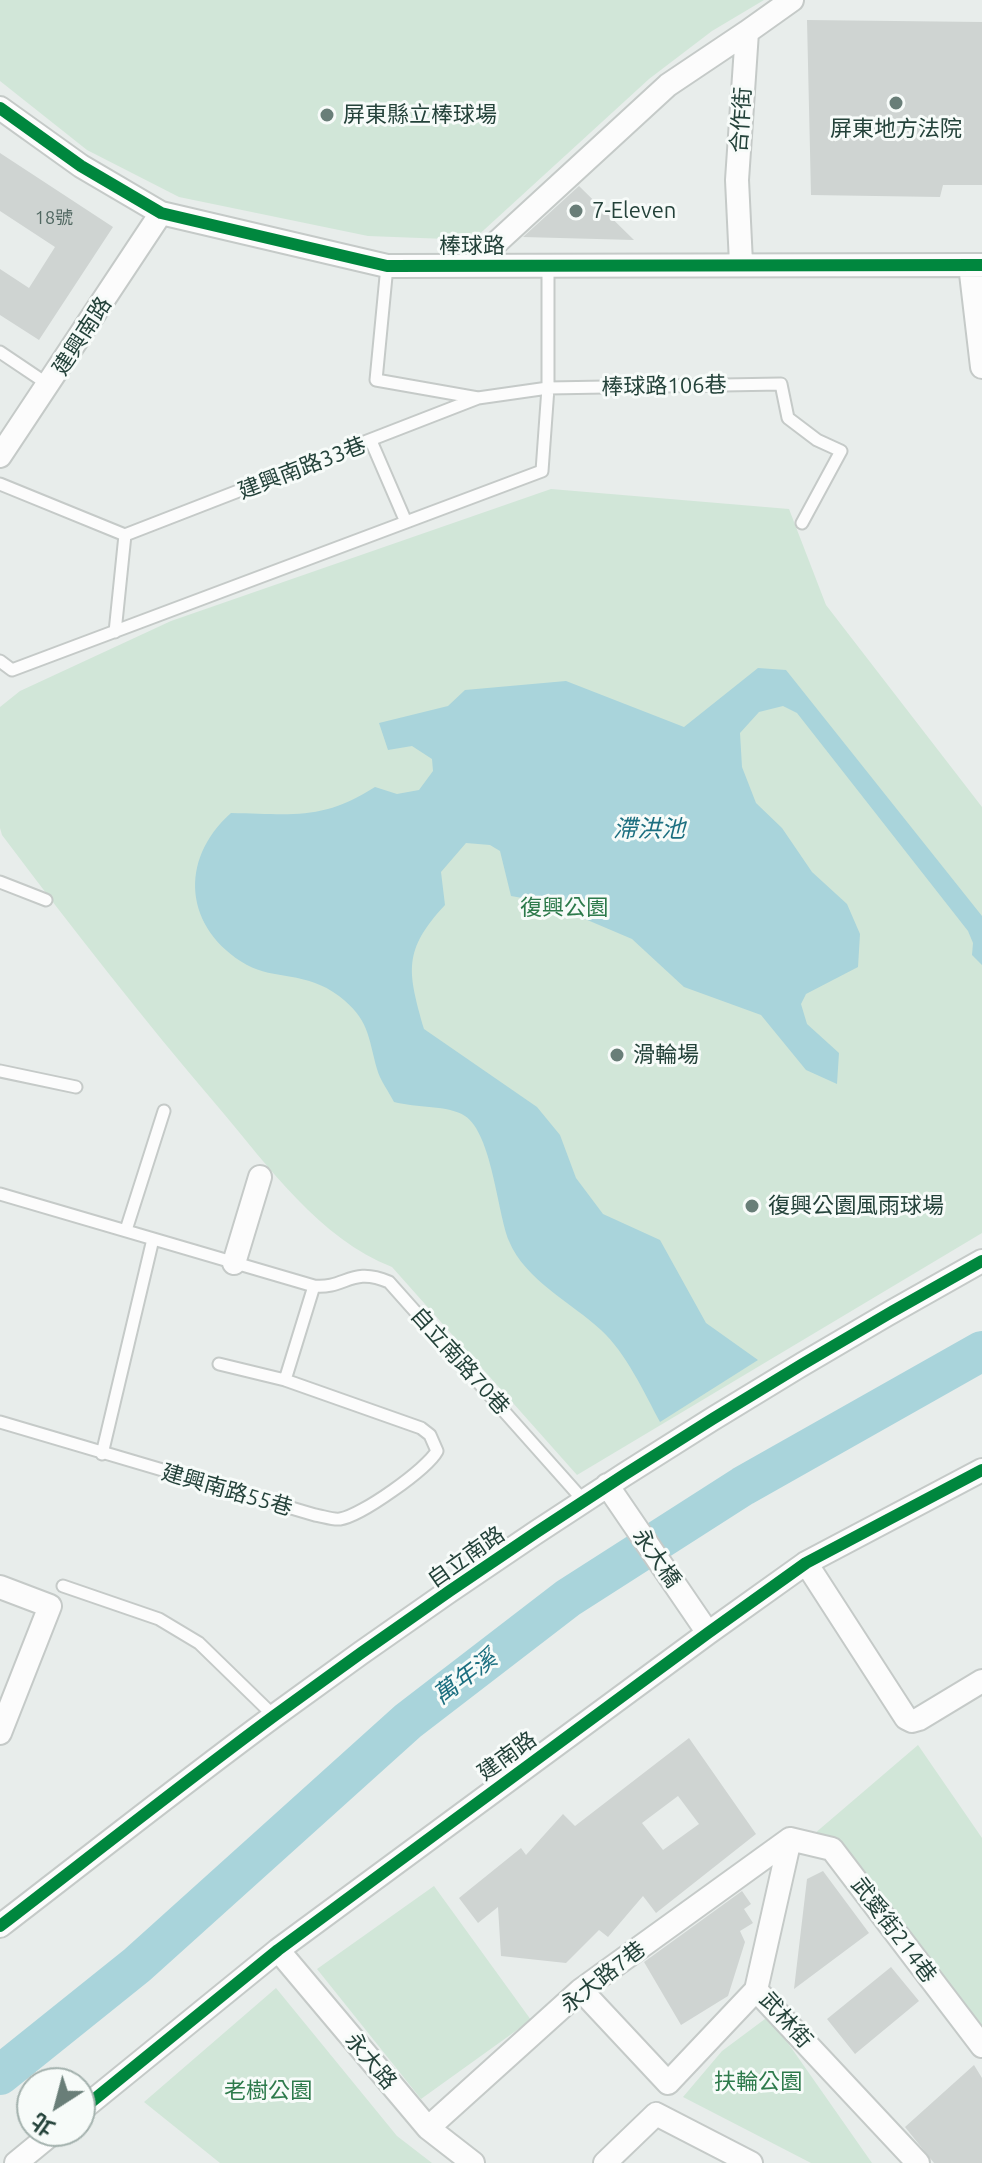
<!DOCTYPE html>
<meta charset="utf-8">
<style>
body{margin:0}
#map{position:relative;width:982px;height:2163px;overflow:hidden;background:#e8edeb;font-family:Ubuntu,"Noto Sans TC",sans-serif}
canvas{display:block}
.north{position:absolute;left:16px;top:2067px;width:80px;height:80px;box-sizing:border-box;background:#f7fbf9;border:2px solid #a3b1ad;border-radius:50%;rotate:216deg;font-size:22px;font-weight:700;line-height:32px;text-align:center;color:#24423a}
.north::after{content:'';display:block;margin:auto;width:28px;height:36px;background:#697e78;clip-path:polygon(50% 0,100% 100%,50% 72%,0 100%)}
</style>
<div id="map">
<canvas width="982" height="2163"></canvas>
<div class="north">北</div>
</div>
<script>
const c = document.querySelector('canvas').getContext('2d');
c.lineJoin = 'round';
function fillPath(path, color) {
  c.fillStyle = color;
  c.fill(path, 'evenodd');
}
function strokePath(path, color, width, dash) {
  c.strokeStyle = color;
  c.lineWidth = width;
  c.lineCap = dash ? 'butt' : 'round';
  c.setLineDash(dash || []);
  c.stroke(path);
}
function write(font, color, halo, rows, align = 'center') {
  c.font = font + ' Ubuntu,"Noto Sans TC",sans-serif';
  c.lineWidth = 6;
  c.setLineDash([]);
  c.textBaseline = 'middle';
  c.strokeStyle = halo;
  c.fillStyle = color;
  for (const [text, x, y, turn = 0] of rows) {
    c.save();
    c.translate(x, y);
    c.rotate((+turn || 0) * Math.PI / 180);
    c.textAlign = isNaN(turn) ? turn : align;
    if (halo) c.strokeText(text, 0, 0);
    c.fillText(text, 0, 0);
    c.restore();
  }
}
const green = new Path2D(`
 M 0,0 L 764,0 L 712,31 L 649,79 L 473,240 L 368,236 L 179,197 L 87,150 L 0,81 Z
 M 551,489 L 789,509 L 826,605 L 982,807 L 982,1233 L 577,1475 L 392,1267 C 320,1239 268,1166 219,1108 C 143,1019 72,928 2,835 L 0,828 L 0,707 L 20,691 L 171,621 Z
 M 918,1745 L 982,1838 L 982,2050 L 814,1834 Z
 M 434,1886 L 531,2020 L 421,2099 L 317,1969 Z
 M 276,1988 L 397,2136 L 432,2163 L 220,2163 L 144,2102 Z
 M 769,2016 L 872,2163 L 811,2163 L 683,2097 L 722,2051 Z`);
const water = new Path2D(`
 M 758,668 L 786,670 L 982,916 L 982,965 L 972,955 L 973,943 L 968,931 L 797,713 L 783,706 L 759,712 L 740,733 L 742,767 L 756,803 L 782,828 L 812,872 L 847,904 L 860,934 L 858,967 L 806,994 L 801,1004 L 807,1024 L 839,1053 L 837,1084 L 806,1070 L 761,1015 L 684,987 L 632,939 L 545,902 L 511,896 L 500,851 L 490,845 L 466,843 L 441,872 L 445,905 C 402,951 408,972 424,1029 L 537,1107 L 560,1135 L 576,1178 L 603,1214 L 660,1240 L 706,1323 L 758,1360 L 660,1422 C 644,1392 626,1353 601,1330 C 572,1303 525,1280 509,1241 C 497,1211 492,1134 465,1116 C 449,1105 416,1108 394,1102 C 389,1092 380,1080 377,1069 C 368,1036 369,1019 339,996 C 306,971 274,980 247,965 C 184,929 178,860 231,813 C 292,814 322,821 375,787 L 397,794 L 419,790 L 433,771 L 432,759 L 412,746 L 388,750 L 379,723 L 448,706 L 465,690 L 566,681 L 684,727 Z`);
const river = new Path2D(`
 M 0,2075 L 137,1965 L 408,1721 L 568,1598 L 743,1486 L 982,1351`);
const building = new Path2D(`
 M 807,20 L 982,22 L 982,185 L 943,185 L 940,197 L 811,195 Z
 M 0,153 L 113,227 L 39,340 L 0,315 L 0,269 L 29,288 L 55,247 L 0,211 Z
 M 579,186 L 634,240 L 523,237 Z
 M 689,1738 L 756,1834 L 656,1913 L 643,1896 L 608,1937 L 599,1930 L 566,1963 L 501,1956 L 498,1907 L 478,1923 L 459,1898 L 521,1848 L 526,1855 L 563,1814 L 575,1826 ZM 678,1796 L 699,1824 L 663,1850 L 642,1823 Z
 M 823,1871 L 869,1933 L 794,1989 L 807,1879 Z
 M 742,1891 L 751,1904 L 744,1909 L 753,1923 L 740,1931 L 745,1942 L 728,1996 L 681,2025 L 644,1962 Z
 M 891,1967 L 919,2001 L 855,2054 L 827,2019 Z
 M 974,2065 L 982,2078 L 982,2163 L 934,2163 L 905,2127 Z`);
const service = new Path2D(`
 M 387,266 L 376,380 L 478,398 L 548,388 L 781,384 L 788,418 L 817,440 L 841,451 L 802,523
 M 0,352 L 49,385
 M 371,441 L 406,522
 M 0,484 L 125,535 L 115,632
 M 125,535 L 478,398
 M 0,661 L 12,670 L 542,471 L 548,388 L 548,265
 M 0,882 L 46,900
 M 0,1071 L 76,1087
 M 0,1194 L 314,1286 C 346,1289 351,1266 389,1282 L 583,1500
 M 126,1230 L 164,1111
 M 285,1380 L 314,1286
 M 0,1422 L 315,1515 C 322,1516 333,1520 340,1519 C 361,1516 427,1469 437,1451 L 430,1435 L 421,1428 L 285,1380 L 219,1364
 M 102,1454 L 153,1239
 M 63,1586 L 159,1619 L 199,1643 L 274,1716`);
const minor = new Path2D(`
 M 0,108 L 81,166 L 161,213 L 387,266 L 982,265
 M 741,263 L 737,180 L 747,32 L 792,0
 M 970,265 L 982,367
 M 471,266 L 668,85 L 747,32
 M 0,456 L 161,213
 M 234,1263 L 260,1177
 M 607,1485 L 708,1633
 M 806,1563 L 906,1718 L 912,1721 L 919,1719 L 982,1681
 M 0,1587 L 50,1606 L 0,1733
 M 790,1839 L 756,1990 L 918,2163
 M 790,1839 L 832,1849 L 982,2046
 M 0,1926 C 91,1856 182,1784 274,1716 C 500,1550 736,1397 982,1261
 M 278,1950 L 428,2128 L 473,2163
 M 581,1990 L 668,2083 L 756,1990
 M 80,2111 L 278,1950 L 708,1633 L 806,1563 L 982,1470
 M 428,2128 L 581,1990 L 790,1839
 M 16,2163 L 55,2131
 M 605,2163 L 656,2114 L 751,2163`);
const cycleway = new Path2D(`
 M 0,108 L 81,166 L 161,213 L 387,266 L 982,265
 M 0,1926 C 91,1856 182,1784 274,1716 C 500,1550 736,1397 982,1261
 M 80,2111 L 278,1950 L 708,1633 L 806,1563 L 982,1470`);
const markers = [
 [896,103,8,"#697e78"],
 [327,115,8,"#697e78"],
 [576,211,8,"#697e78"],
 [617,1055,8,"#697e78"],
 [752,1206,8,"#697e78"]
];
const numberNames = [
 ["18號",54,218]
];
const poiNames = [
 ["屏東縣立棒球場",343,115],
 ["屏東地方法院",896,129,"center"],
 ["7-Eleven",592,211],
 ["滑輪場",633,1055],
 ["復興公園風雨球場",768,1206]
];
const streetNames = [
 ["合作街",741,120,-86],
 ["棒球路",472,246],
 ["建興南路",82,336,-57],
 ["棒球路106巷",664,386,-1],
 ["建興南路33巷",302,468,-21],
 ["自立南路70巷",460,1361,48],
 ["建興南路55巷",227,1490,16],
 ["自立南路",466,1557,-35],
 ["永大橋",657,1558,55],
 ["建南路",507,1756,-36],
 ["武愛街214巷",894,1930,53],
 ["永大路7巷",603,1977,-38],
 ["武林街",786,2020,48],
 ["永大路",371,2061,50]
];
const parkNames = [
 ["復興公園",564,908],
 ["扶輪公園",758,2082],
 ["老樹公園",268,2091]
];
const waterNames = [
 ["滯洪池",649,829],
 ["萬年溪",465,1677,-37]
];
fillPath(green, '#d1e6d8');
fillPath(water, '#a9d4db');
strokePath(river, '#a9d4db', 40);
fillPath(building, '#cfd4d2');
strokePath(service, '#c5cac8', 15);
strokePath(minor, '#c5cac8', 26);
strokePath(service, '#fcfcfc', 11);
strokePath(minor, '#fcfcfc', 22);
strokePath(cycleway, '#00873e', 12);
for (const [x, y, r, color] of markers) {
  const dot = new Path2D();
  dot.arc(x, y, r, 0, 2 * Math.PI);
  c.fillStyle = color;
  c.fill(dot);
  strokePath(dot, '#f7fbf9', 3);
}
write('18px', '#506761', null, numberNames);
write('22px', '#24423a', '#f7fbf9', poiNames, 'left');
write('22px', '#24423a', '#f7fbf9', streetNames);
write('22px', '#2d7a4b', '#f7fbf9', parkNames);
write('italic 24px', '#1c6f80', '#f7fbf9', waterNames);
</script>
